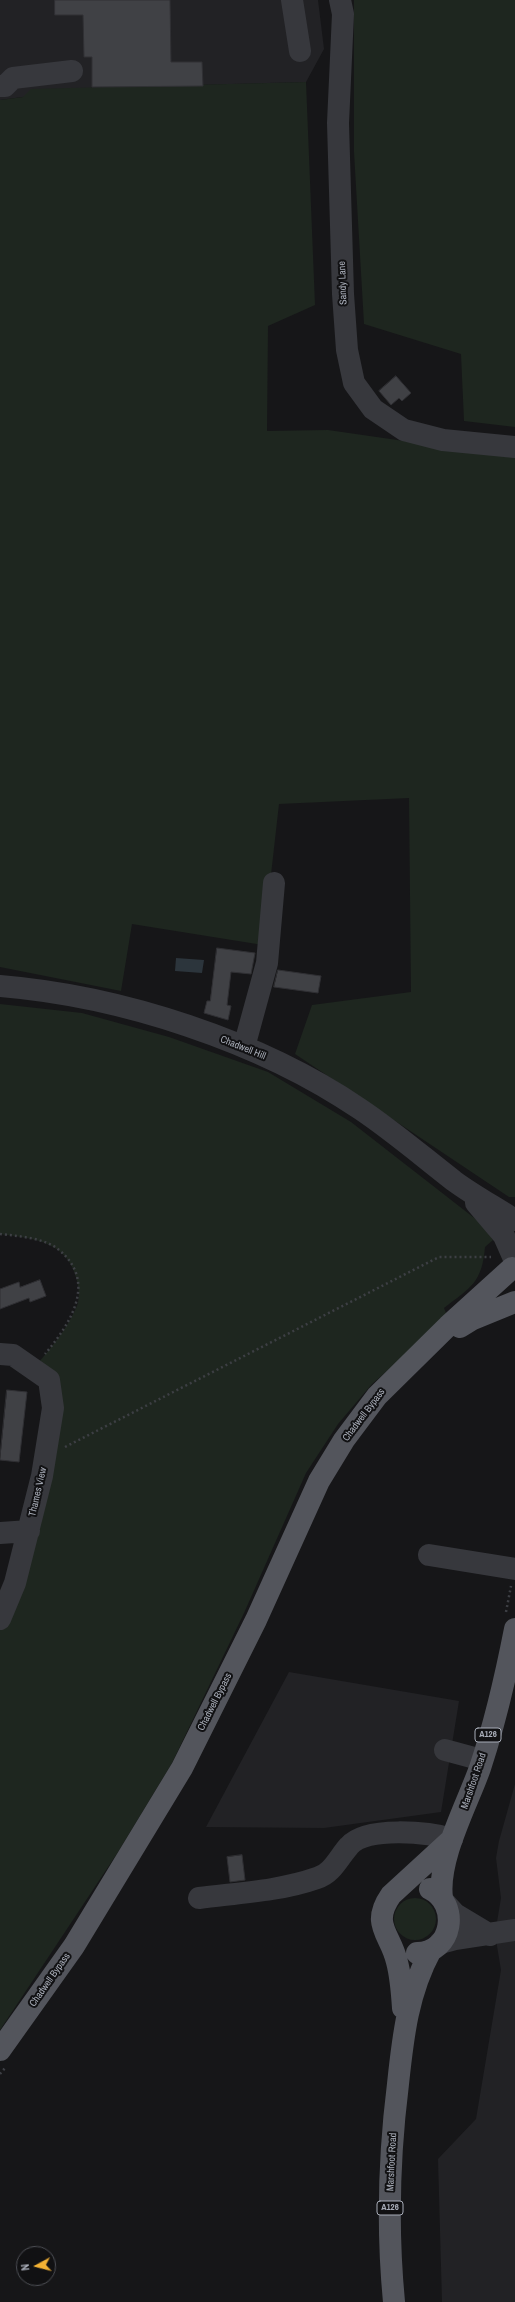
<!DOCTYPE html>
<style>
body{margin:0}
#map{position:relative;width:515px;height:2302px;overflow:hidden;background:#161618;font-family:"Archivo Narrow",sans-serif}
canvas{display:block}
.north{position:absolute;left:16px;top:2246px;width:40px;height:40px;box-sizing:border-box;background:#111113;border:1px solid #4d4f55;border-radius:50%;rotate:263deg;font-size:11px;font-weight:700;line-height:16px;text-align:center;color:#a8adb8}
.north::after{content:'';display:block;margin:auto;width:14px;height:18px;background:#f2b134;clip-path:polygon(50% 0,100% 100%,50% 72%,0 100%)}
</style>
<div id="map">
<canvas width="515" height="2302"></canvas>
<div class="north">N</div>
</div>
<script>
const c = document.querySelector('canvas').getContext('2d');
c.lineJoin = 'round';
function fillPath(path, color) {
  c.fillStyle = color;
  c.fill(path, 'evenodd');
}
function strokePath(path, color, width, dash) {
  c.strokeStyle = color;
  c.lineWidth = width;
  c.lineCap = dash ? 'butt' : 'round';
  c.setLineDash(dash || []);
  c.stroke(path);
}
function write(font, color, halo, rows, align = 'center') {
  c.font = font + ' "Archivo Narrow",sans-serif';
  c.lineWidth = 4;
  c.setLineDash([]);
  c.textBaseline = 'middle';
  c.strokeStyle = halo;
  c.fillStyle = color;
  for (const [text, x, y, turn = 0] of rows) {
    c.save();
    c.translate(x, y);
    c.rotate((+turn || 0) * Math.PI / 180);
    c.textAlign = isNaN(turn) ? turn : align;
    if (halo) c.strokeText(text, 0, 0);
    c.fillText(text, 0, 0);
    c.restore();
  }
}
const built = new Path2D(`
 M 0,0 L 318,0 L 324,49 L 306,82 L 91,88 L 0,100 Z
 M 289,1672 L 459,1701 L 441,1812 L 324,1828 L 206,1827 Z
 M 515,1784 L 515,2302 L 442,2302 L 438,2159 L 476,2119 L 501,1970 L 495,1934 L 501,1898 L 496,1858 L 499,1841 Z`);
const green = new Path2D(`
 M 354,0 L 515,0 L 515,427 L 464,421 L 461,354 L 364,324 L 354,152 Z
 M 306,82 L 315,305 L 268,326 L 267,431 L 328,430 L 515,457 L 515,1197 L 509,1197 L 295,1054 L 312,1005 L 411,992 L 409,798 L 279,804 L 263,945 L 132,924 L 121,991 L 0,967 L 0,100 L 23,97 L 31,89 Z
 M 0,1004 L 82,1013 L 169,1037 L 268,1072 L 351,1122 L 482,1224 L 493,1240 L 485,1247 C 482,1283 471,1287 444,1308 L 448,1318 L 372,1384 L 338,1424 L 306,1473 L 244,1613 L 172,1763 L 118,1852 L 0,2030 L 0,1627 L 53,1408 L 33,1369 C 49,1350 66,1331 76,1308 C 80,1300 79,1290 77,1281 C 68,1241 35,1239 0,1234 Z
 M394 1919a21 21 0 1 1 42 0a21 21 0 1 1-42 0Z`);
const water = new Path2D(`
 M 176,958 L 204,960 L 202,973 L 175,971 Z`);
const building = new Path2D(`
 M 55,0 L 170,0 L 171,62 L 202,62 L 203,86 L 92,87 L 92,57 L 84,57 L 83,15 L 55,15 Z
 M 396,376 L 411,393 L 402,401 L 399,398 L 391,405 L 379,391 Z
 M 217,948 L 255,953 L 251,974 L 231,972 L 227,1005 L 231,1006 L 228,1020 L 204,1013 L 207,1001 L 210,1001 Z
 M 278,970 L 321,976 L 318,993 L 274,987 Z
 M 40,1280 L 46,1296 L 30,1302 L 29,1298 L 0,1309 L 0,1289 L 19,1282 L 20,1287 Z
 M 7,1390 L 27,1392 L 19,1462 L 0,1460 Z
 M 242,1855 L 245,1880 L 230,1882 L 227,1857 Z`);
const path = new Path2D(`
 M 0,1234 C 17,1236 46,1238 59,1250 C 98,1282 70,1324 45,1354
 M 65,1447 L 439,1257 L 491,1257
 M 506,1612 L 511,1586
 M 0,2074 L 5,2068`);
const minor = new Path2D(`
 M 292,0 L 300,51
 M 340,0 L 343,14 L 338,123 L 343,294 L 347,350 L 354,383 L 373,409 L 404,430 L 443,440 L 515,447
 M 0,86 L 5,86 L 13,78 L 72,71
 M 0,986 C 121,996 260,1041 360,1109 C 393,1131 423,1157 454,1181 C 473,1195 495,1207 515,1220
 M 244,1047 L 267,963 L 274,883
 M 476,1203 L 504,1236 L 515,1261
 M 0,1354 L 13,1355 L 49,1380 L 53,1408 L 42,1476 L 15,1583 L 0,1619
 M 0,1533 L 29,1531
 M 429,1555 L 515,1569
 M 445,1750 L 482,1760
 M 199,1898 C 238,1893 280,1891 317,1878 C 332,1874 339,1857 349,1846 C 366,1826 429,1832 452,1839
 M 445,1903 L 455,1914 L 490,1935
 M 440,1943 L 455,1939 L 515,1930`);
const major = new Path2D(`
 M 460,1327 L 473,1319 L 515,1302
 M 442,1898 C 437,1859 467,1805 480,1768 C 495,1723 506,1675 515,1629
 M 417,1953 C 453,1953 460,1904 430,1889
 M 403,2008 C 402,1993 401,1977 397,1962 C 391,1934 370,1925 391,1895 L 452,1839
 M 0,2050 L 74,1946 L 182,1768 L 256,1620 L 319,1481 L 344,1440 L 377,1396 L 448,1326 L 512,1268
 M 394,2302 C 387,2229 389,2156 398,2084 C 403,2036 408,1992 431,1950`);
const shields = [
 [488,1735,26],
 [390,2208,26]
];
const shieldNames = [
 ["A126",488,1735],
 ["A126",390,2208]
];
const streetNames = [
 ["Sandy Lane",343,283,-92],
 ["Chadwell Hill",243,1048,22],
 ["Chadwell Bypass",364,1415,-53],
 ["Thames View",38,1492,-77],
 ["Chadwell Bypass",215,1702,-63],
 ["Marshfoot Road",474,1781,-71],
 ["Chadwell Bypass",50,1980,-55],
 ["Marshfoot Road",392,2162,-87]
];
fillPath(built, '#222225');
fillPath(green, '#1e261f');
fillPath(water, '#2c353c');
fillPath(building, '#404145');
strokePath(building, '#303034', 1);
strokePath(path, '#3d3f44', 2.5, [2, 3]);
strokePath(minor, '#37383d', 22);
strokePath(major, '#53555c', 22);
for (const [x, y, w] of shields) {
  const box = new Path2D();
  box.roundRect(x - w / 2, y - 7, w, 14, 3);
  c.fillStyle = '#111113';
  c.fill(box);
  strokePath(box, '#a8adb8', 1);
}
write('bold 9px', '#a8adb8', null, shieldNames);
write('10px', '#a8adb8', '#111113', streetNames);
</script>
